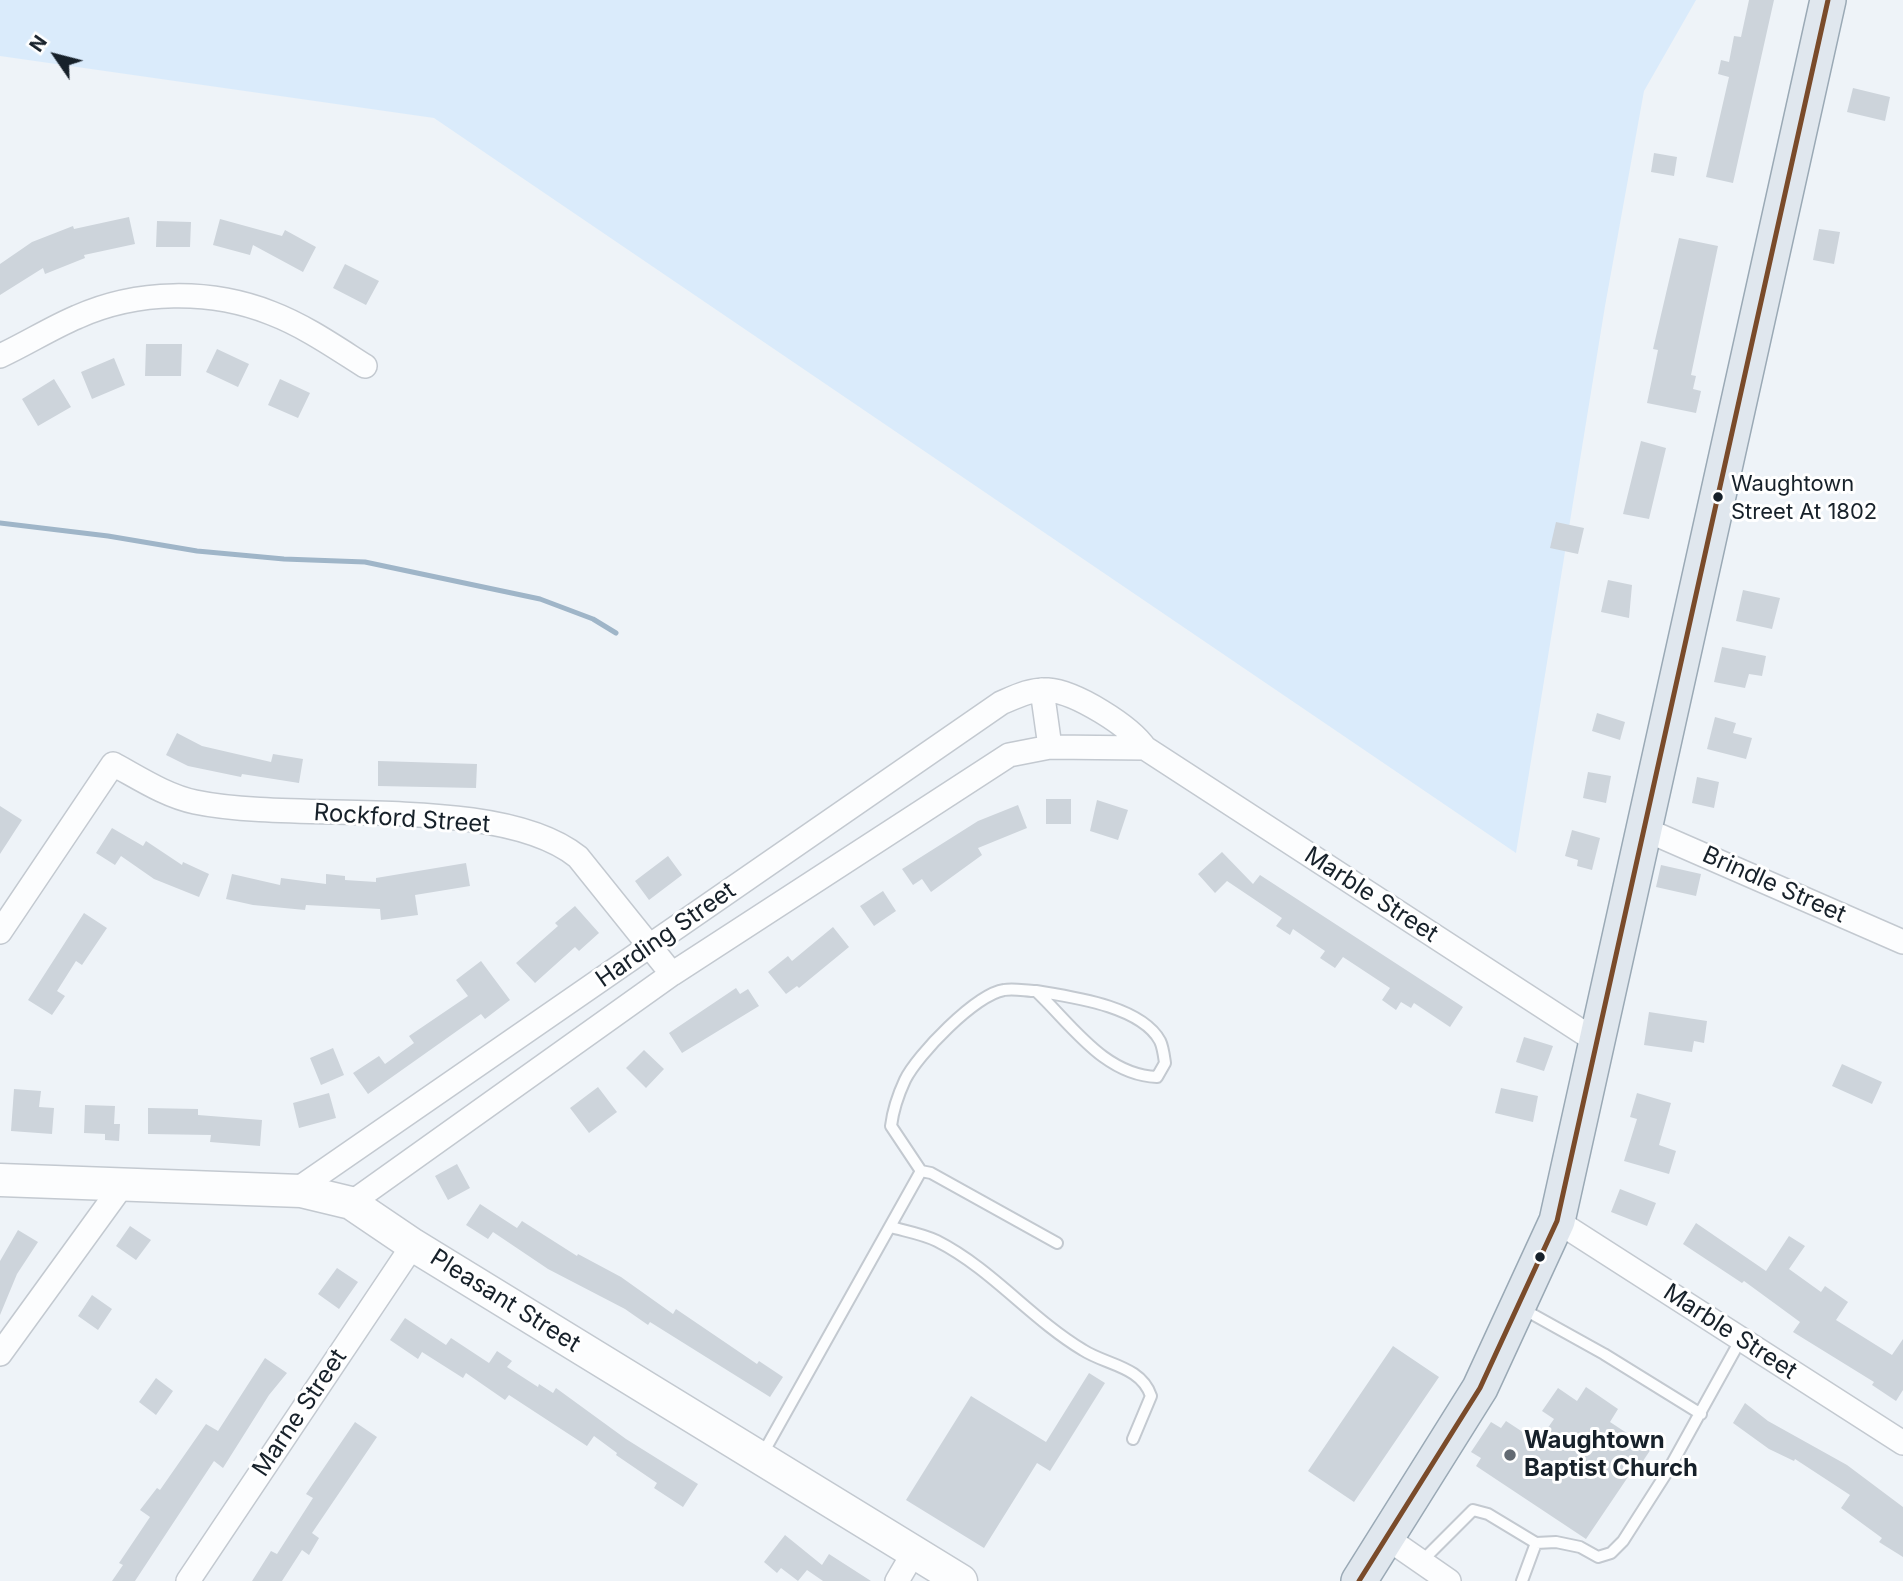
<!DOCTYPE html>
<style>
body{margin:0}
#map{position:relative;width:1903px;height:1581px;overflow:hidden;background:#eef3f8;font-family:Inter,sans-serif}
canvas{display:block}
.north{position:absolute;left:21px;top:21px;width:70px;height:70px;-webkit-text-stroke:5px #fff;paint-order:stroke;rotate:305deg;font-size:19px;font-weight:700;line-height:28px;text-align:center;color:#17212a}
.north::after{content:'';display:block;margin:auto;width:24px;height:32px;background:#17212a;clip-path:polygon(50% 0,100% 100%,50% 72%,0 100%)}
</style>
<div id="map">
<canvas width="1903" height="1581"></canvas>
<div class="north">N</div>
</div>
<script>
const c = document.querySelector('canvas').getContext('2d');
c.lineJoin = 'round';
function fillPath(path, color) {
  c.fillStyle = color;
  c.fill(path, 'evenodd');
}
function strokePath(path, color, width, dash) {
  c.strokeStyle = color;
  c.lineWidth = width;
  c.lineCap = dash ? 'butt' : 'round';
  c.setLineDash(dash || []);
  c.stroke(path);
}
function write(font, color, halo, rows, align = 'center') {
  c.font = font + ' Inter,sans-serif';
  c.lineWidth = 6;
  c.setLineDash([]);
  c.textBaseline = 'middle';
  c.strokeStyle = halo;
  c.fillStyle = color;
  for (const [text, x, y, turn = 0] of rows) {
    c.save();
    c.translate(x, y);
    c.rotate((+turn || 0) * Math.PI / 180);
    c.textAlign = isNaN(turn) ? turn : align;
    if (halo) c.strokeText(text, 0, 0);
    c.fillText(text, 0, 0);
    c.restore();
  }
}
const green = new Path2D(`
 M 0,0 L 1696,0 L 1644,91 L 1605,306 L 1516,853 L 434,118 L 0,56 Z`);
const stream = new Path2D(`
 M 0,523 L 108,536 L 197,551 L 284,559 L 365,562 L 540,599 L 593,619 L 616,633`);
const building = new Path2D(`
 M 1749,0 L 1774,0 L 1733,183 L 1706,177 L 1729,77 L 1718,74 L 1721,60 L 1729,62 L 1734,36 L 1741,37 Z
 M 1853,88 L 1890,97 L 1885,121 L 1847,112 Z
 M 1654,153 L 1677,157 L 1674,176 L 1651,172 Z
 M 129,217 L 135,244 L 84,255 L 85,258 L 45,274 L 43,268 L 0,295 L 0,264 L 32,242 L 73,226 L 74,229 Z
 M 220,219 L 282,236 L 285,230 L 316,247 L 303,272 L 253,245 L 250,255 L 213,245 Z
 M 157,221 L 191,222 L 190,247 L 156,247 Z
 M 1819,229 L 1840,232 L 1834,264 L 1813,260 Z
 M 1679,238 L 1718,246 L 1691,375 L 1696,376 L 1693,389 L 1701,391 L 1696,413 L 1647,403 L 1658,350 L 1653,349 Z
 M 345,264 L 379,281 L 366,305 L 333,288 Z
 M 146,344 L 182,344 L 181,376 L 145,376 Z
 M 217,349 L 249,364 L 238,387 L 206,372 Z
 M 114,358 L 125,385 L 92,399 L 81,372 Z
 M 54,379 L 71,407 L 38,426 L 22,399 Z
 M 280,379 L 310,393 L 298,418 L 268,405 Z
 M 1641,441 L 1666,448 L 1649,519 L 1623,514 Z
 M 1556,522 L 1584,528 L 1578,554 L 1550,548 Z
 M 1608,580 L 1632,585 L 1629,618 L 1601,612 Z
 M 1743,590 L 1780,598 L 1772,629 L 1736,621 Z
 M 1722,647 L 1766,656 L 1762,676 L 1749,674 L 1745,688 L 1714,682 Z
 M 1597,713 L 1625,722 L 1620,740 L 1592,731 Z
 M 1715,717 L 1736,723 L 1733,733 L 1752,738 L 1746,759 L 1707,749 Z
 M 177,733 L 202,746 L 271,762 L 273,754 L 303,759 L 299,783 L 242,774 L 241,777 L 188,766 L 166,755 Z
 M 378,761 L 477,764 L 476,788 L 378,786 Z
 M 1588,772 L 1611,776 L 1606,803 L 1583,798 Z
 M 1697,777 L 1719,782 L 1714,808 L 1692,803 Z
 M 1046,799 L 1071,799 L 1071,824 L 1046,824 Z
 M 1097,800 L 1128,810 L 1118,840 L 1090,831 Z
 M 1018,805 L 1027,828 L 978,848 L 982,855 L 931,892 L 922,879 L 913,885 L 902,869 L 978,821 Z
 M 0,806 L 22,820 L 0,854 Z
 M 112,828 L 143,846 L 146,841 L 182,865 L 183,862 L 209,874 L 199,897 L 154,879 L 121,856 L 115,865 L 96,853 Z
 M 1572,830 L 1600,838 L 1592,870 L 1577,866 L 1578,860 L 1565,856 Z
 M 1222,852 L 1253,884 L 1260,875 L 1463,1007 L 1450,1027 L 1414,1003 L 1411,1008 L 1401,1002 L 1396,1010 L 1382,1000 L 1390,988 L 1343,957 L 1335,968 L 1320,958 L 1325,951 L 1293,929 L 1290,935 L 1276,926 L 1282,918 L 1227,881 L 1215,893 L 1198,874 Z
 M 668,856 L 682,875 L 649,900 L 635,881 Z
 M 466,863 L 470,886 L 415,895 L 418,915 L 381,920 L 380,909 L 306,905 L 305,910 L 253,905 L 226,899 L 232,874 L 280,885 L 281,878 L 326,884 L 326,874 L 345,876 L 345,880 L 376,882 L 376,878 Z
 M 1661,865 L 1701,874 L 1696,896 L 1656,887 Z
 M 883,891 L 896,911 L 874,926 L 860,906 Z
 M 575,906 L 599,933 L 579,951 L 575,947 L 535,983 L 516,963 L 558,926 L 555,923 Z
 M 84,913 L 107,928 L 82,965 L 76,961 L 57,991 L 65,996 L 52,1015 L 28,1000 Z
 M 833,927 L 849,947 L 799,988 L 797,986 L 786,994 L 768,972 L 788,956 L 792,961 Z
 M 481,961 L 510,1000 L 485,1019 L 481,1014 L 368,1094 L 353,1073 L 379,1056 L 385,1064 L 414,1043 L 409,1036 L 468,996 L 456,980 Z
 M 736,988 L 740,994 L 748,989 L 759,1006 L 682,1053 L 669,1033 Z
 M 1649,1012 L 1707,1021 L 1704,1043 L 1694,1041 L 1692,1052 L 1644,1045 Z
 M 1524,1037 L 1553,1046 L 1544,1071 L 1516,1062 Z
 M 333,1048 L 344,1075 L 321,1085 L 310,1058 Z
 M 644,1050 L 664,1069 L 646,1088 L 626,1068 Z
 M 1842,1064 L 1882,1082 L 1872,1104 L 1832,1086 Z
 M 598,1087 L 617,1112 L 589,1133 L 570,1108 Z
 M 1501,1088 L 1538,1096 L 1533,1122 L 1495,1113 Z
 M 14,1089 L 41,1091 L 39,1107 L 54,1108 L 52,1134 L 11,1131 Z
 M 329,1093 L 336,1118 L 299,1128 L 293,1103 Z
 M 1637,1093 L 1671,1103 L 1659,1145 L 1676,1151 L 1669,1174 L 1624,1161 L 1637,1119 L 1630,1117 Z
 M 85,1105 L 115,1106 L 114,1124 L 120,1124 L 119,1141 L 105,1140 L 105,1134 L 84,1133 Z
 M 148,1108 L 198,1109 L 198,1115 L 262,1120 L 260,1146 L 210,1142 L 211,1135 L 148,1134 Z
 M 457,1164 L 470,1188 L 448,1200 L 435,1176 Z
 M 1620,1189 L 1656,1203 L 1647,1226 L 1611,1212 Z
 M 480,1204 L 517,1228 L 522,1221 L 577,1256 L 578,1254 L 621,1277 L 673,1314 L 676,1309 L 757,1364 L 759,1361 L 783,1377 L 770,1397 L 650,1322 L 648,1325 L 625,1309 L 548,1269 L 493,1232 L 488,1239 L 466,1225 Z
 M 1696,1223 L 1766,1271 L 1789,1236 L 1805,1246 L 1789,1269 L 1821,1292 L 1825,1286 L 1848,1302 L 1836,1320 L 1892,1355 L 1903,1339 L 1903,1390 L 1896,1401 L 1872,1385 L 1874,1382 L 1793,1332 L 1800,1322 L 1744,1281 L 1742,1283 L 1683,1244 Z
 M 130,1226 L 151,1240 L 136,1260 L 116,1246 Z
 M 18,1230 L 38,1242 L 17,1274 L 0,1315 L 0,1261 Z
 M 337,1268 L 358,1282 L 339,1309 L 318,1294 Z
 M 92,1295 L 112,1309 L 98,1330 L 78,1316 Z
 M 405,1318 L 446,1345 L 451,1338 L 489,1363 L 497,1351 L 512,1361 L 507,1367 L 538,1387 L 539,1384 L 553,1393 L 556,1388 L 626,1439 L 698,1484 L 683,1507 L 654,1488 L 657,1483 L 616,1455 L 617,1453 L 594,1436 L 587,1446 L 509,1395 L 505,1400 L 466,1373 L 463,1378 L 422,1352 L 418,1359 L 390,1340 Z
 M 1393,1346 L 1439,1377 L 1354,1502 L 1308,1471 Z
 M 265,1358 L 287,1373 L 269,1395 L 223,1468 L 214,1461 L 135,1581 L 112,1581 L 123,1565 L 119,1563 L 150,1517 L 140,1510 L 157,1488 L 160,1490 L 206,1424 L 218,1431 Z
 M 1089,1373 L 1105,1383 L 1050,1471 L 1037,1463 L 984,1548 L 906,1500 L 971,1396 L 1046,1442 Z
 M 156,1378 L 173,1391 L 156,1415 L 139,1402 Z
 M 1586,1387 L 1618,1409 L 1610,1422 L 1651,1449 L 1635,1473 L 1632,1471 L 1586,1539 L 1476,1466 L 1481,1458 L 1471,1452 L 1491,1422 L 1501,1428 L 1506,1421 L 1538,1442 L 1554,1419 L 1542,1411 L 1558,1388 L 1577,1401 Z
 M 1745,1403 L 1768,1421 L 1847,1465 L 1903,1507 L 1903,1557 L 1879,1542 L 1882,1538 L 1841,1508 L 1850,1495 L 1795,1459 L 1794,1461 L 1769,1449 L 1733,1423 Z
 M 355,1422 L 377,1437 L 312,1533 L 319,1538 L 309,1555 L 302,1550 L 282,1581 L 252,1581 L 271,1551 L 277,1554 L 313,1498 L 306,1494 Z
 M 785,1535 L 822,1565 L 829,1554 L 871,1581 L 823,1581 L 807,1570 L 798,1581 L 781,1568 L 777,1573 L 764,1562 Z`);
const lane = new Path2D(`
 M 921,1171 L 891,1126 C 893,1110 898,1095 905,1080 C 917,1055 976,994 1004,990 C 1014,988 1026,991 1036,991 C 1072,1025 1104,1075 1157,1077 L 1165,1063 C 1164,1056 1163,1047 1160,1041 C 1141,1006 1072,997 1036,991
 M 891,1227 C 905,1231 923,1234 937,1241 C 992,1269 1030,1318 1083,1350 C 1106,1365 1141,1366 1151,1396 L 1133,1439
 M 1523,1309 L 1604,1354 L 1701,1414
 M 762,1455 L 921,1171 L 931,1173 L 1057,1243
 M 1421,1562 L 1473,1510 L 1488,1514 L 1536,1543 L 1556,1542 L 1580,1547 L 1598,1557 L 1611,1553 L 1623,1541 L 1669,1469 L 1741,1339
 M 1522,1581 L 1536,1543`);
const street = new Path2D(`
 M 0,356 C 26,344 51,328 77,317 C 137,290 210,289 271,313 C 305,326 335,347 365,366
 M 1042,690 L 1050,747
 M 1644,829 L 1903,942
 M 0,932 L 113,764 C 139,778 166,796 195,802 C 300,824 498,793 578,857 L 672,974
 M 295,1191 L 1001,703 C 1017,696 1031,689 1048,690 C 1076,692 1130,726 1145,748 L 1596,1041
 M 351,1203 L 672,974 L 1009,755 L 1050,747 L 1145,748
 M 1557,1221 L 1903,1443
 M 0,1354 L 124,1183
 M 1387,1538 L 1449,1581
 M 188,1581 L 413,1245
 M 897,1581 L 914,1552`);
const secondary = new Path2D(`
 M 0,1180 L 301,1191 L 351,1203 L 413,1245 L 961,1581`);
const primary = new Path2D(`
 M 1359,1581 L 1480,1388 L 1557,1221 L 1828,0`);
const bus1 = new Path2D(`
 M 1359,1581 L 1480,1388 L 1557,1221 L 1828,0`);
const markers = [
 [1718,497,6,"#17212a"],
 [1540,1257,6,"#17212a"],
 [1510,1455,7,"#626a72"]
];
const busNames = [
 ["Waughtown",1731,484],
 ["Street At 1802",1731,512]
];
const streetNames = [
 ["Rockford Street",402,819,4],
 ["Brindle Street",1774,885,24],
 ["Marble Street",1371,895,33],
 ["Harding Street",666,935,-35],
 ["Pleasant Street",505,1301,32],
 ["Marble Street",1730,1332,33],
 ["Marne Street",300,1413,-56]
];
const poiNames = [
 ["Waughtown",1524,1441],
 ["Baptist Church",1524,1469]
];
fillPath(green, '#daebfb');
strokePath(stream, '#9fb5c8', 5);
fillPath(building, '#cdd4db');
strokePath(lane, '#c3c9d0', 14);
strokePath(street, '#c3c9d0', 26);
strokePath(secondary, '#c3c9d0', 35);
strokePath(primary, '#9aa9b5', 38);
strokePath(lane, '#fcfdfe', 10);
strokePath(street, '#fcfdfe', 23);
strokePath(secondary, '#fcfdfe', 32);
strokePath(primary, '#e0e7ee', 35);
strokePath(bus1, '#7a4b2a', 5);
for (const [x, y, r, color] of markers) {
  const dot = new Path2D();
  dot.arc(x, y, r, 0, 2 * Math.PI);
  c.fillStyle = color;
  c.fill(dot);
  strokePath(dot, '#fff', 2.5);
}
write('22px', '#17212a', '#fff', busNames, 'left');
write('24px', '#17212a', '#fff', streetNames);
write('bold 24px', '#17212a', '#fff', poiNames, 'left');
</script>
